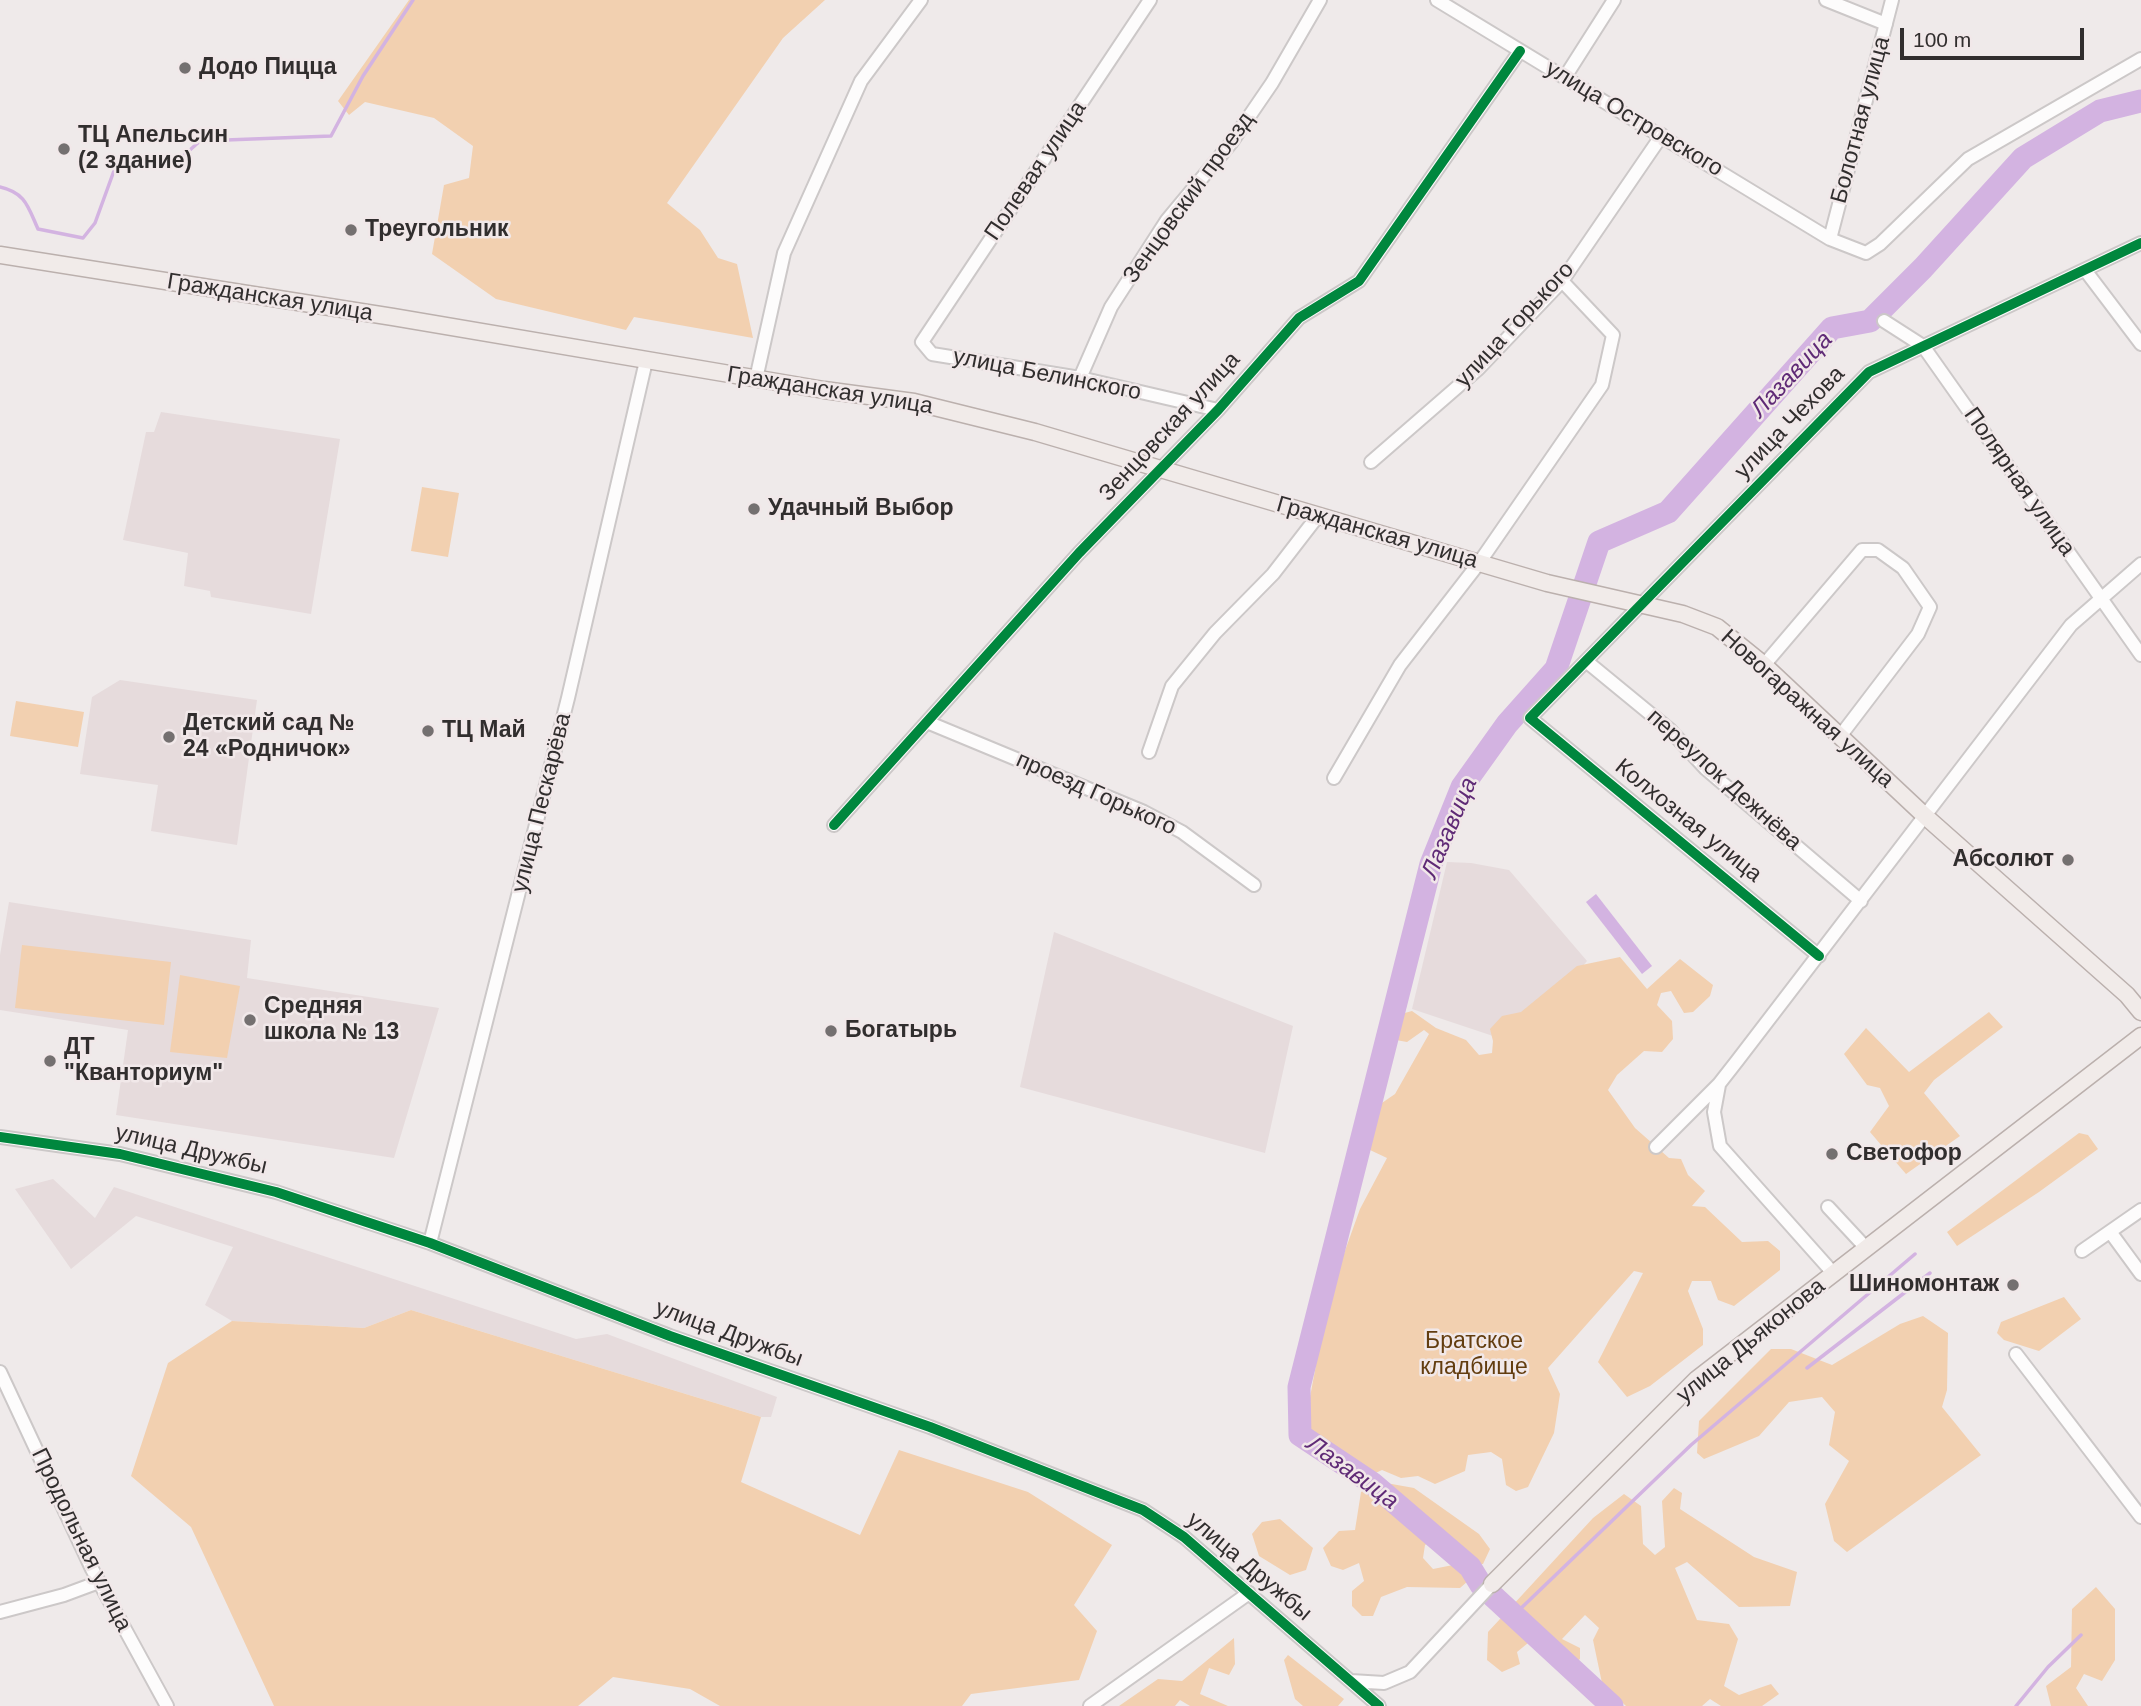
<!DOCTYPE html>
<meta charset="utf-8">
<style>
body{margin:0}
#map{position:relative;width:2141px;height:1706px;overflow:hidden;background:#efeaea;font-family:Helvetica,sans-serif}
canvas{display:block}
.scale{position:absolute;left:1900px;top:28px;width:184px;height:32px;box-sizing:border-box;border:4px solid #312e2e;border-top:0;padding-left:9px;font-size:21px;line-height:24px;white-space:nowrap;color:#312e2e;-webkit-text-stroke:5px #f1e8e9;paint-order:stroke}
</style>
<div id="map">
<canvas width="2141" height="1706"></canvas>
<div class="scale">100 m</div>
</div>
<script>
const c = document.querySelector('canvas').getContext('2d');
c.lineJoin = 'round';
function fillPath(path, color) {
  c.fillStyle = color;
  c.fill(path, 'evenodd');
}
function strokePath(path, color, width, dash) {
  c.strokeStyle = color;
  c.lineWidth = width;
  c.lineCap = dash ? 'butt' : 'round';
  c.setLineDash(dash || []);
  c.stroke(path);
}
function write(font, color, halo, rows, align = 'center') {
  c.font = font + ' Helvetica,sans-serif';
  c.lineWidth = 5;
  c.setLineDash([]);
  c.textBaseline = 'middle';
  c.strokeStyle = halo;
  c.fillStyle = color;
  for (const [text, x, y, turn = 0] of rows) {
    c.save();
    c.translate(x, y);
    c.rotate((+turn || 0) * Math.PI / 180);
    c.textAlign = isNaN(turn) ? turn : align;
    if (halo) c.strokeText(text, 0, 0);
    c.fillText(text, 0, 0);
    c.restore();
  }
}
const built = new Path2D(`
 M 161,412 L 340,439 L 311,614 L 211,597 L 210,591 L 184,586 L 188,553 L 123,540 L 146,432 L 154,432 Z
 M 120,680 L 257,700 L 237,845 L 151,831 L 158,785 L 80,774 L 92,697 Z
 M 1447,862 L 1471,863 L 1509,870 L 1587,961 L 1520,1045 L 1412,1009 Z
 M 9,902 L 251,940 L 247,978 L 439,1008 L 394,1158 L 116,1115 L 128,1030 L 0,1010 L 0,955 Z
 M 1054,932 L 1293,1026 L 1265,1153 L 1020,1087 Z
 M 53,1179 L 95,1218 L 114,1187 L 576,1339 L 607,1334 L 777,1397 L 771,1417 L 761,1417 L 411,1310 L 364,1328 L 232,1321 L 205,1305 L 233,1247 L 136,1216 L 71,1269 L 15,1189 Z`);
const green = new Path2D(`
 M 409,0 L 825,0 L 783,38 L 667,203 L 700,230 L 718,258 L 737,264 L 753,338 L 634,317 L 626,330 L 496,299 L 432,254 L 444,185 L 469,178 L 473,146 L 434,118 L 365,102 L 349,115 L 338,101 Z
 M 422,487 L 459,493 L 448,557 L 411,551 Z
 M 16,701 L 84,712 L 78,747 L 10,736 Z
 M 22,945 L 171,962 L 164,1025 L 15,1008 Z
 M 1620,957 L 1647,989 L 1680,959 L 1713,985 L 1710,996 L 1693,1012 L 1684,1013 L 1671,991 L 1661,993 L 1657,1005 L 1672,1021 L 1673,1039 L 1662,1052 L 1644,1051 L 1617,1075 L 1608,1090 L 1635,1128 L 1669,1158 L 1681,1159 L 1688,1175 L 1705,1191 L 1692,1206 L 1705,1207 L 1742,1242 L 1768,1241 L 1780,1251 L 1780,1270 L 1734,1306 L 1718,1300 L 1711,1281 L 1692,1281 L 1688,1291 L 1703,1329 L 1703,1345 L 1650,1386 L 1627,1397 L 1598,1362 L 1643,1273 L 1634,1271 L 1548,1368 L 1560,1394 L 1554,1433 L 1528,1487 L 1516,1491 L 1506,1485 L 1502,1459 L 1491,1452 L 1468,1455 L 1465,1471 L 1435,1484 L 1418,1476 L 1401,1478 L 1382,1470 L 1367,1477 C 1359,1467 1351,1463 1341,1456 C 1328,1448 1317,1437 1304,1429 L 1316,1365 L 1310,1348 L 1360,1209 L 1387,1158 L 1370,1150 L 1365,1140 L 1379,1105 L 1395,1094 L 1429,1034 L 1424,1030 L 1407,1042 L 1396,1040 L 1393,1026 L 1401,1014 L 1412,1011 L 1436,1028 L 1466,1040 L 1479,1055 L 1492,1053 L 1493,1041 L 1490,1029 L 1502,1016 L 1521,1012 L 1577,966 Z
 M 180,975 L 240,986 L 227,1058 L 170,1052 Z
 M 1989,1012 L 2003,1027 L 1934,1080 L 1924,1093 L 1960,1136 L 1906,1174 L 1870,1132 L 1889,1106 L 1880,1088 L 1867,1085 L 1844,1054 L 1866,1028 L 1909,1072 Z
 M 2079,1133 L 2088,1135 L 2098,1149 L 2039,1192 L 1957,1246 L 1947,1232 Z
 M 2064,1297 L 2081,1319 L 2039,1351 L 2004,1340 L 1997,1333 L 2001,1322 Z
 M 411,1310 L 761,1417 L 741,1482 L 860,1535 L 899,1450 L 1028,1492 L 1112,1545 L 1074,1605 L 1097,1631 L 1079,1680 L 971,1694 L 962,1706 L 720,1706 L 690,1689 L 613,1677 L 578,1706 L 274,1706 L 191,1527 L 131,1476 L 168,1363 L 232,1321 L 364,1328 Z
 M 1923,1316 L 1948,1333 L 1947,1390 L 1942,1407 L 1981,1455 L 1847,1552 L 1834,1541 L 1825,1504 L 1849,1461 L 1829,1445 L 1835,1412 L 1822,1397 L 1789,1402 L 1759,1436 L 1704,1459 L 1697,1453 L 1699,1421 L 1771,1349 L 1791,1349 L 1832,1365 L 1900,1324 Z
 M 1375,1481 L 1414,1488 L 1479,1534 L 1490,1549 L 1483,1564 L 1474,1565 L 1439,1536 L 1425,1545 L 1423,1558 L 1433,1569 L 1453,1565 L 1465,1568 L 1468,1581 L 1460,1588 L 1407,1587 L 1381,1597 L 1373,1616 L 1362,1616 L 1352,1606 L 1352,1591 L 1364,1581 L 1359,1563 L 1343,1570 L 1331,1566 L 1323,1548 L 1339,1531 L 1355,1530 L 1361,1492 Z
 M 1674,1488 L 1682,1493 L 1680,1509 L 1754,1557 L 1797,1572 L 1790,1606 L 1739,1607 L 1687,1562 L 1675,1568 L 1697,1620 L 1729,1624 L 1738,1639 L 1724,1686 L 1739,1695 L 1771,1684 L 1779,1694 L 1762,1706 L 1721,1706 L 1710,1699 L 1702,1706 L 1626,1706 L 1602,1683 L 1593,1640 L 1599,1628 L 1585,1615 L 1562,1639 L 1580,1648 L 1580,1659 L 1568,1669 L 1554,1657 L 1528,1643 L 1517,1652 L 1520,1664 L 1502,1672 L 1487,1660 L 1488,1632 L 1593,1518 L 1624,1494 L 1641,1506 L 1643,1544 L 1655,1555 L 1665,1547 L 1662,1501 Z
 M 1280,1519 L 1313,1548 L 1306,1570 L 1290,1575 L 1259,1556 L 1252,1534 L 1262,1522 Z
 M 2096,1587 L 2115,1609 L 2115,1660 L 2102,1681 L 2084,1674 L 2076,1688 L 2088,1706 L 2051,1706 L 2046,1686 L 2071,1667 L 2072,1609 Z
 M 1234,1638 L 1235,1664 L 1229,1675 L 1209,1668 L 1200,1694 L 1228,1706 L 1190,1706 L 1180,1700 L 1175,1706 L 1119,1706 L 1158,1679 L 1182,1681 Z
 M 1288,1655 L 1344,1699 L 1338,1706 L 1303,1706 L 1295,1699 L 1284,1660 Z`);
const water = new Path2D(`
 M 1596,894 L 1652,966 L 1642,974 L 1586,902 Z`);
const stream = new Path2D(`
 M 0,187 C 26,193 28,207 38,229 L 83,238 L 95,223 L 115,168 L 182,157 L 200,141 L 331,136 L 363,76 L 413,0
 M 1807,1368 L 1930,1273
 M 1515,1614 L 1691,1445 L 1915,1254
 M 2016,1706 L 2048,1667 L 2081,1635`);
const river = new Path2D(`
 M 1612,1706 L 1481,1585 L 1470,1567 L 1372,1483 L 1300,1435 L 1299,1387 L 1431,864 L 1462,787 L 1507,724 L 1556,669 L 1599,542 L 1668,512 L 1832,328 L 1870,321 L 1923,268 L 2023,158 L 2100,111 L 2141,101`);
const minor = new Path2D(`
 M 1150,0 L 922,342 L 932,354 L 1080,378 L 1218,410
 M 1437,0 L 1830,239 L 1866,253 L 1880,244 L 1968,159 L 2141,59
 M 1826,0 L 1886,24
 M 1565,77 L 1614,0
 M 1830,239 L 1892,0
 M 2085,270 L 2141,344
 M 1884,321 L 1923,346 L 2141,655
 M 1080,378 L 1111,307 L 1167,220 L 1231,143 L 1272,83 L 1320,0
 M 756,379 L 784,253 L 861,81 L 921,0
 M 1371,462 L 1478,369 L 1562,281 L 1662,135
 M 1586,661 L 1670,730 L 1706,769 L 1861,901
 M 1764,665 L 1862,550 L 1878,550 L 1903,568 L 1930,607 L 1918,634 L 1841,735
 M 927,722 L 1144,812 L 1182,832 L 1254,885
 M 1149,752 L 1172,686 L 1215,633 L 1273,574 L 1317,517
 M 1334,778 L 1400,665 L 1479,563 L 1602,385 L 1613,335 L 1562,281
 M 834,825 L 1079,553 L 1218,410 L 1299,318 L 1359,281 L 1520,51
 M 1819,956 L 1530,718 L 1869,372 L 2141,243
 M 1719,1085 L 1714,1112 L 1720,1146 L 1834,1274
 M 0,1137 L 120,1154 L 276,1192 L 430,1243 L 670,1336 L 930,1427 L 1143,1510 L 1184,1537 L 1379,1706
 M 1656,1147 L 1719,1084 L 1737,1061 L 2071,625 L 2141,564
 M 1828,1207 L 1867,1249
 M 2111,1233 L 2141,1274
 M 430,1243 L 568,698 L 646,361
 M 2082,1251 L 2141,1210
 M 2016,1354 L 2141,1517
 M 0,1372 L 92,1569 L 167,1706
 M 0,1612 L 64,1595 L 99,1582
 M 1351,1681 L 1384,1683 L 1410,1672 L 1492,1584
 M 1090,1706 L 1249,1593`);
const major = new Path2D(`
 M 0,255 L 393,317 L 824,390 L 914,402 L 1035,432 L 1547,583 L 1683,614 L 1717,627 L 1764,665 L 1925,816 L 2127,995 L 2141,1012
 M 1492,1584 L 1697,1379 L 2141,1036`);
const cycleway = new Path2D(`
 M 834,825 L 1079,553 L 1218,410 L 1299,318 L 1359,281 L 1520,51
 M 1819,956 L 1530,718 L 1869,372 L 2141,243
 M 0,1137 L 120,1154 L 276,1192 L 430,1243 L 670,1336 L 930,1427 L 1143,1510 L 1184,1537 L 1379,1706`);
const markers = [
 [185,68,7,"#747070"],
 [64,149,7,"#747070"],
 [351,230,7,"#747070"],
 [754,509,7,"#747070"],
 [428,731,7,"#747070"],
 [169,737,7,"#747070"],
 [2068,860,7,"#747070"],
 [250,1020,7,"#747070"],
 [831,1031,7,"#747070"],
 [50,1061,7,"#747070"],
 [1832,1154,7,"#747070"],
 [2013,1285,7,"#747070"]
];
const poiNames = [
 ["Додо Пицца",199,68],
 ["ТЦ Апельсин",78,136],
 ["(2 здание)",78,162],
 ["Треугольник",365,230],
 ["Удачный Выбор",768,509],
 ["Детский сад №",183,724],
 ["24 «Родничок»",183,750],
 ["ТЦ Май",442,731],
 ["Абсолют",2054,860,"right"],
 ["Средняя",264,1007],
 ["школа № 13",264,1033],
 ["Богатырь",845,1031],
 ["ДТ",64,1048],
 ["\"Кванториум\"",64,1074],
 ["Светофор",1846,1154],
 ["Шиномонтаж",1999,1285,"right"]
];
const streetNames = [
 ["улица Островского",1634,119,31],
 ["Болотная улица",1861,120,-75],
 ["Полевая улица",1036,171,-56],
 ["Зенцовский проезд",1189,198,-54],
 ["Гражданская улица",270,298,9],
 ["улица Горького",1515,325,-47],
 ["улица Белинского",1047,375,11],
 ["Гражданская улица",830,391,9],
 ["улица Чехова",1790,423,-46],
 ["Зенцовская улица",1170,427,-47],
 ["Полярная улица",2019,482,55],
 ["Гражданская улица",1377,533,16],
 ["Новогаражная улица",1807,709,42],
 ["переулок Дежнёва",1724,780,42],
 ["проезд Горького",1096,794,24],
 ["улица Пескарёва",542,803,-76],
 ["Колхозная улица",1688,821,39],
 ["улица Дружбы",191,1150,13],
 ["улица Дружбы",729,1334,20],
 ["улица Дьяконова",1751,1341,-39],
 ["Продольная улица",81,1540,64],
 ["улица Дружбы",1249,1567,40]
];
const parkNames = [
 ["Братское",1474,1342],
 ["кладбище",1474,1368]
];
const waterNames = [
 ["Лазавица",1792,375,-47],
 ["Лазавица",1450,828,-67],
 ["Лазавица",1352,1473,36]
];
fillPath(built, '#e6dbdc');
fillPath(green, '#f2d0b0');
fillPath(water, '#d3b3e1');
strokePath(stream, '#d3b3e1', 3.5);
strokePath(river, '#d3b3e1', 23);
strokePath(minor, '#ccc8c8', 16);
strokePath(major, '#bbb0ad', 19);
strokePath(minor, '#fdfcfc', 12);
strokePath(major, '#f1ebe9', 16);
strokePath(cycleway, '#00873e', 10);
for (const [x, y, r, color] of markers) {
  const dot = new Path2D();
  dot.arc(x, y, r, 0, 2 * Math.PI);
  c.fillStyle = color;
  c.fill(dot);
  strokePath(dot, '#f1e8e9', 2.5);
}
write('bold 23px', '#312e2e', '#f1e8e9', poiNames, 'left');
write('23px', '#312e2e', '#f1e8e9', streetNames);
write('23px', '#633d0f', '#f1e8e9', parkNames);
write('italic 24px', '#5f2a76', '#f1e8e9', waterNames);
</script>
